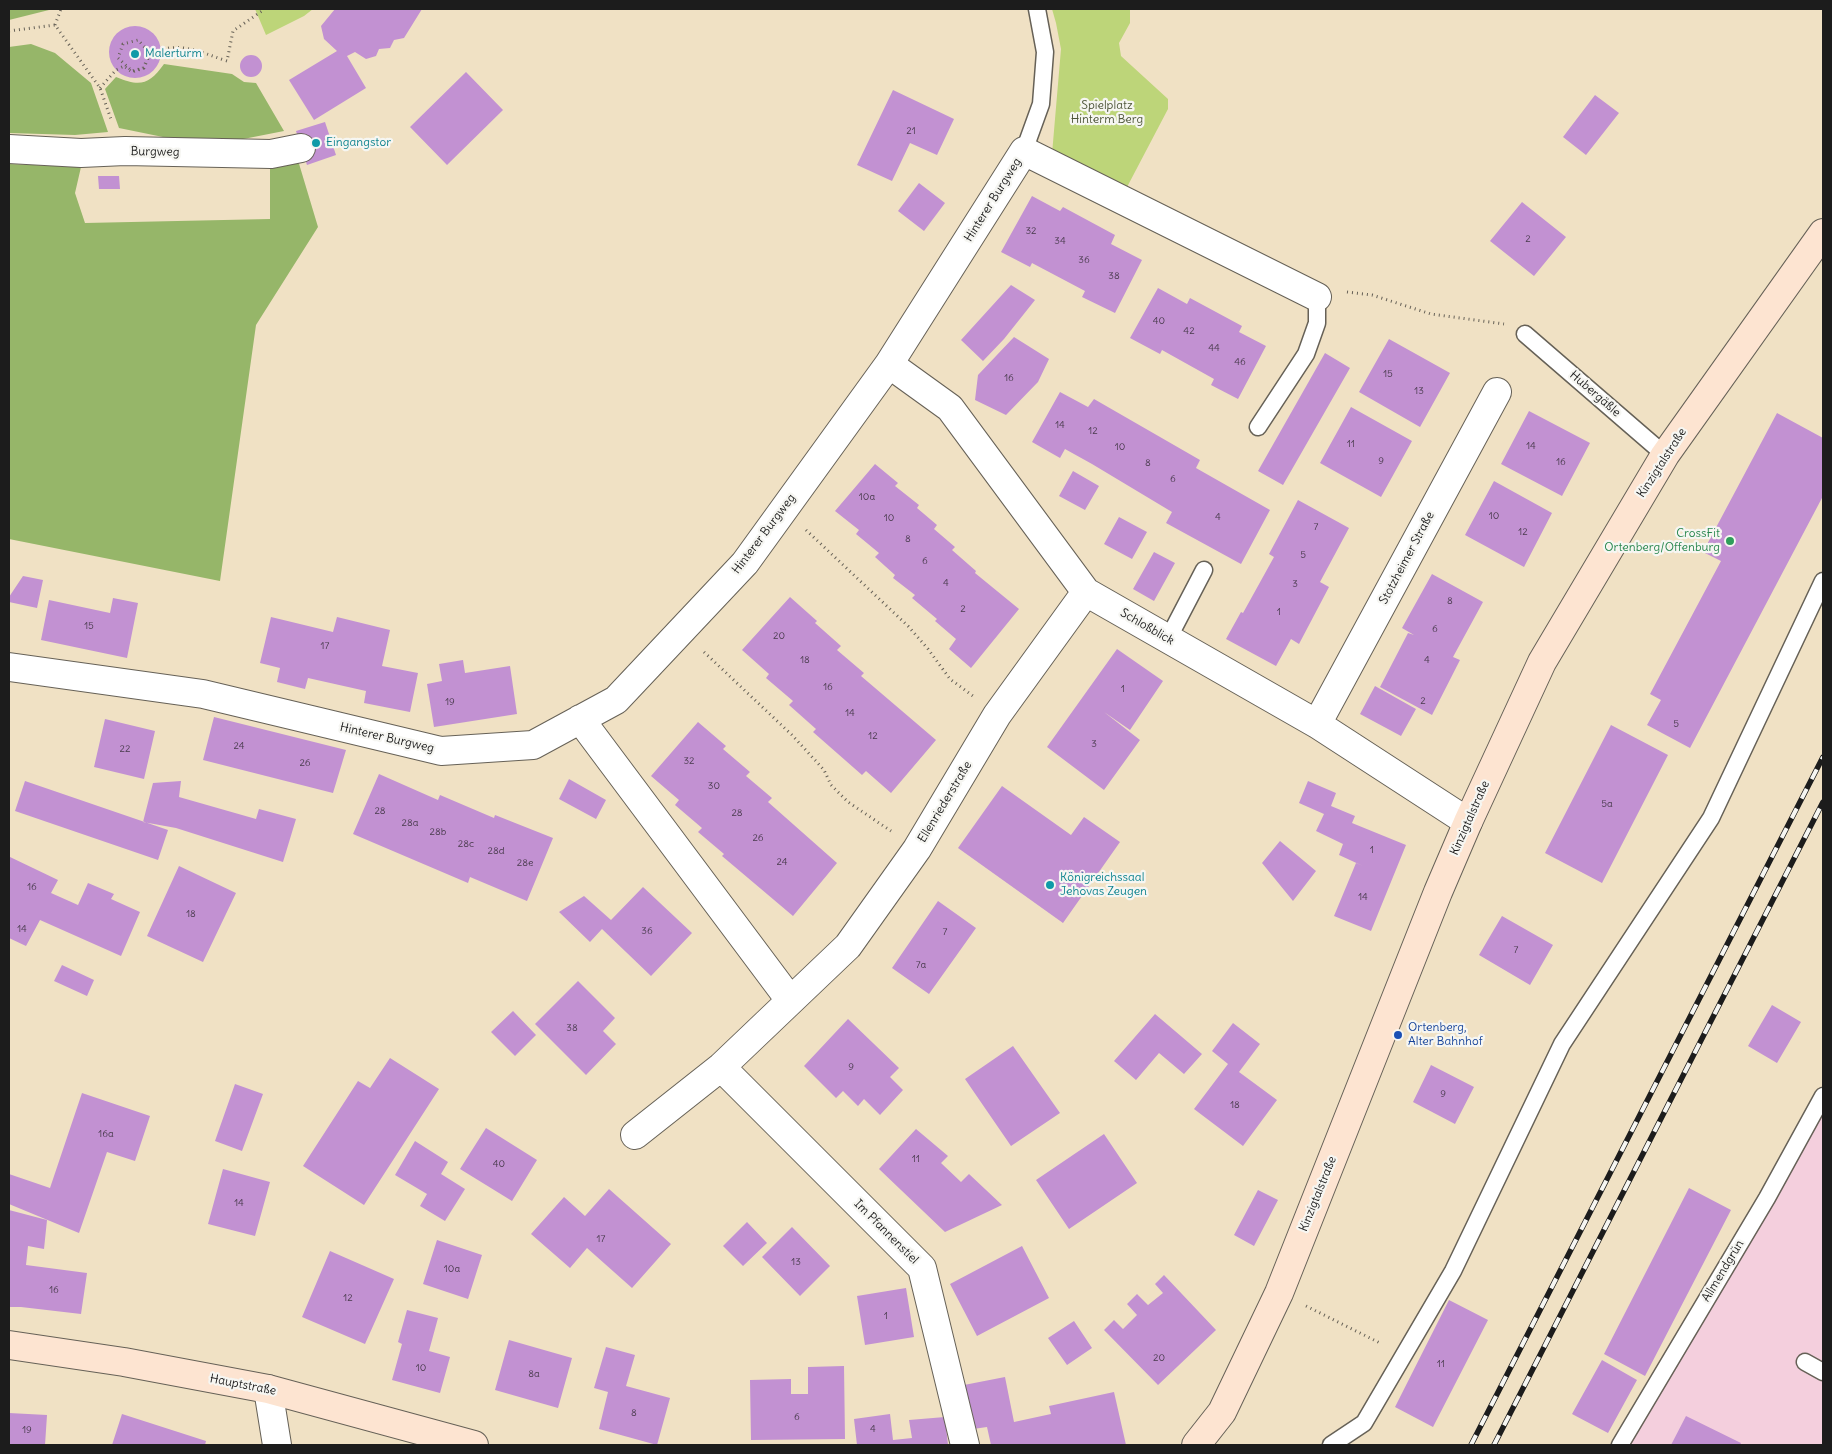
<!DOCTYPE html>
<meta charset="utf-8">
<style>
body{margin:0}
#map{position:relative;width:1832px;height:1454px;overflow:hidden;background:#f0e1c4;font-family:Delius,sans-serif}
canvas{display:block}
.frame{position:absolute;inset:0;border:10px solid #1c1c1c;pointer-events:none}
</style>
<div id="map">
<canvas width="1832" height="1454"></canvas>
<div class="frame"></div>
</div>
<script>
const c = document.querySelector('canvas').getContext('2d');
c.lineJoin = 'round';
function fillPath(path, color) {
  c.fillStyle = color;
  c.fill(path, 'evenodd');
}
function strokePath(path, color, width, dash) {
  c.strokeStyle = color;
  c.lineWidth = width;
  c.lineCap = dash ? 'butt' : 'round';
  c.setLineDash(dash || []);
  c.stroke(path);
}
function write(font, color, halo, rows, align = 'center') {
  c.font = font + ' Delius,sans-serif';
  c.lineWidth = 4.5;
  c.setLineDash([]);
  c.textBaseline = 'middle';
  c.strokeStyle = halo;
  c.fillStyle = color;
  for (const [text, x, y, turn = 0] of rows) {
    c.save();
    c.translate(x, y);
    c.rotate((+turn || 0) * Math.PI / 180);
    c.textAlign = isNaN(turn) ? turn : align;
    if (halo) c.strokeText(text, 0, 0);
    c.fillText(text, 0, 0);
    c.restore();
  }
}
const built = new Path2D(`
 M 1823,1112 L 1823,1445 L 1630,1445 Z`);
const green = new Path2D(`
 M 255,9 L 313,9 L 304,16 L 266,35 Z
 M 1052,9 L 1130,9 L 1130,23 L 1119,43 L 1121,56 L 1168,99 L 1168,109 L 1126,189 L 1052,154 L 1061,49 L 1056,23 Z`);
const forest = new Path2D(`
 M 9,9 L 53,9 L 9,20 Z
 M 31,44 L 55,53 L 91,83 L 108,132 L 75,135 L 9,133 L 9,47 Z
 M 164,64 L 232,74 L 244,82 L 256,83 L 284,131 L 223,143 L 163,137 L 119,128 L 105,89 L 116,77 C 140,87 149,85 164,64 Z
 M 297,157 L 318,227 L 256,325 L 220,581 L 9,539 L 9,164 L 81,167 L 75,193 L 85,223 L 270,219 L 270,162 Z`);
const building = new Path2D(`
 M 335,9 L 422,9 L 404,38 L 394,40 L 390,48 L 379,49 L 376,56 L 366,59 L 355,52 L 347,56 L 366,88 L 314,120 L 289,80 L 337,51 L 324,39 L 321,26 Z
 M109 52a26 26 0 1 1 52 0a26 26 0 1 1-52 0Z
 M240 66a11 11 0 1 1 22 0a11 11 0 1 1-22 0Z
 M 466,72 L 503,110 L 447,165 L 410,127 Z
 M 893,90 L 954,119 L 937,155 L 910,143 L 892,181 L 857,165 Z
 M 1595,95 L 1619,113 L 1586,155 L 1563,137 Z
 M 325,122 L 336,155 L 307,165 L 296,131 Z
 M 98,176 L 119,176 L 120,189 L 99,189 Z
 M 919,183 L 945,203 L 924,231 L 898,211 Z
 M 1032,196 L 1060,211 L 1063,207 L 1115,235 L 1111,244 L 1142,260 L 1115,313 L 1082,297 L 1085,291 L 1032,263 L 1030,267 L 1001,252 Z
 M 1522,202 L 1566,237 L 1534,276 L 1490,241 Z
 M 1011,285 L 1035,300 L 1004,339 L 983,361 L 961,340 Z
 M 1158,288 L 1187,304 L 1190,298 L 1242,326 L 1239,332 L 1266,346 L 1238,399 L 1211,385 L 1214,379 L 1162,350 L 1160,354 L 1130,338 Z
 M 1014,337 L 1049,359 L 1038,382 L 1006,415 L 975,400 L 978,375 Z
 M 1389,339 L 1450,373 L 1420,427 L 1359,392 Z
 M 1325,353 L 1350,368 L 1283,485 L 1258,471 Z
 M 1060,392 L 1088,407 L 1094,399 L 1200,460 L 1196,468 L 1270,510 L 1241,564 L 1166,523 L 1172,512 L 1092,464 L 1065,449 L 1060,458 L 1032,442 Z
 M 1351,407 L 1412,441 L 1381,497 L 1320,463 Z
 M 1529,411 L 1590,443 L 1562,496 L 1501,464 Z
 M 1777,413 L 1823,438 L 1823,496 L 1690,748 L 1647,725 L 1661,700 L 1650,694 L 1721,561 L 1703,552 Z
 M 875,464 L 898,483 L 895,486 L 919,505 L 917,508 L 937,525 L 934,529 L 955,547 L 952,550 L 976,571 L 975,573 L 1019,609 L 971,668 L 949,649 L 956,639 L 935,621 L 937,619 L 912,598 L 915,595 L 893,578 L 895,575 L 875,557 L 879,553 L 856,534 L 859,530 L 835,511 Z
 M 1073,471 L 1099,486 L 1085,510 L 1059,496 Z
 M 1494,481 L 1552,513 L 1524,567 L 1465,535 Z
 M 1298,500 L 1349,528 L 1320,582 L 1329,587 L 1299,644 L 1291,639 L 1276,666 L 1226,639 L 1241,612 L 1243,613 L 1274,557 L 1269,554 Z
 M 1119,517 L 1147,532 L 1132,559 L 1104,544 Z
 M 1154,552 L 1175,563 L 1154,601 L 1133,589 Z
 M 1432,574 L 1483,602 L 1453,657 L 1460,660 L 1432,715 L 1380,687 L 1408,633 L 1414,635 L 1402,628 Z
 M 23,576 L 43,580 L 37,608 L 9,602 L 9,597 Z
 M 790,597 L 817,621 L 815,623 L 841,646 L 837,650 L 864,673 L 861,676 L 936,740 L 891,793 L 866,771 L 862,775 L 813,732 L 816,729 L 789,705 L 793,701 L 766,678 L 769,674 L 742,650 Z
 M 113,598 L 138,603 L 127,658 L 41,640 L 49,600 L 110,613 Z
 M 271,617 L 333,632 L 337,617 L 390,630 L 382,666 L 418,673 L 410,712 L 364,703 L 366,691 L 308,678 L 305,689 L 277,682 L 280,668 L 260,663 Z
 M 1117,649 L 1163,681 L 1130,730 L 1104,712 L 1140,740 L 1104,790 L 1047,747 Z
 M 463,660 L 465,673 L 510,666 L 517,714 L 434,727 L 427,684 L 442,681 L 439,664 Z
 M 1375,686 L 1416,709 L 1401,736 L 1360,714 Z
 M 214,717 L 346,750 L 333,793 L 203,760 Z
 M 105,719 L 155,731 L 144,779 L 94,767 Z
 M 698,722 L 726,746 L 723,749 L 750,772 L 746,776 L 772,798 L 768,802 L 837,863 L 793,916 L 722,856 L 724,854 L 698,832 L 702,828 L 675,805 L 679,800 L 651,776 Z
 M 1611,725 L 1668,755 L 1602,883 L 1545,853 Z
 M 379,774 L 438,800 L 440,795 L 494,818 L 495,815 L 553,838 L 527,901 L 470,877 L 468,883 L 353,834 Z
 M 569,779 L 606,800 L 596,819 L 559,799 Z
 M 25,781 L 168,830 L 158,860 L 15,811 Z
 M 181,781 L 179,797 L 256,819 L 259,809 L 296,819 L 283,862 L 176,828 L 143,822 L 153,783 Z
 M 1308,781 L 1336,793 L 1331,806 L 1355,816 L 1352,823 L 1406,845 L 1371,931 L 1334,916 L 1356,863 L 1363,866 L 1339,855 L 1343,844 L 1316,831 L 1324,814 L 1299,803 Z
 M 1002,786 L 1071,835 L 1084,817 L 1120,842 L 1063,923 L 958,848 Z
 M 1280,841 L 1316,871 L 1293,901 L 1262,863 Z
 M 10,857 L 58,880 L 51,893 L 78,905 L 88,883 L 114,894 L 111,899 L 140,912 L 121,956 L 40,920 L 26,946 L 9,938 Z
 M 179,866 L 236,893 L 203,962 L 147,936 Z
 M 643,887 L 692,933 L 651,976 L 602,929 L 590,942 L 559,912 L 584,896 L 611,920 Z
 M 938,901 L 976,928 L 929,994 L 892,968 Z
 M 1502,916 L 1553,945 L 1530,985 L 1479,955 Z
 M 62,965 L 94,980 L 87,996 L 54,981 Z
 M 578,981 L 615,1018 L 603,1031 L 616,1044 L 586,1075 L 535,1024 Z
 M 1772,1005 L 1801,1022 L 1777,1063 L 1748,1046 Z
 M 513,1011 L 536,1035 L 515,1056 L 491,1032 Z
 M 1155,1014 L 1202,1054 L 1184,1074 L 1159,1053 L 1136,1080 L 1114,1061 Z
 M 848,1019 L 899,1068 L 890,1077 L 903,1090 L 880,1115 L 864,1099 L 858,1106 L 843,1091 L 836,1098 L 804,1066 Z
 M 1233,1023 L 1260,1044 L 1239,1072 L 1277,1100 L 1243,1146 L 1194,1109 L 1228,1064 L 1212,1051 Z
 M 1013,1046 L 1060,1113 L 1011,1146 L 965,1079 Z
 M 390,1058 L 439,1089 L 364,1205 L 303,1166 L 358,1081 L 370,1088 Z
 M 1431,1065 L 1474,1087 L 1455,1124 L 1413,1102 Z
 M 235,1084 L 263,1094 L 242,1151 L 215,1141 Z
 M 82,1093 L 150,1116 L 135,1161 L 107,1152 L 79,1233 L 9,1204 L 9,1174 L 50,1188 Z
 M 486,1128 L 537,1160 L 512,1201 L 460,1169 Z
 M 916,1129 L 948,1156 L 941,1163 L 961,1182 L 969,1174 L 1002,1205 L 945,1232 L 879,1169 Z
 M 1104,1134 L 1137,1183 L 1069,1229 L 1036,1180 Z
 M 415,1141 L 448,1162 L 441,1174 L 465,1189 L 445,1221 L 420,1206 L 427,1194 L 395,1175 Z
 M 223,1169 L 270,1182 L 255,1236 L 208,1224 Z
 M 1689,1188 L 1731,1210 L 1645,1376 L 1604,1354 Z
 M 609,1189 L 671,1244 L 632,1288 L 587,1248 L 570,1268 L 531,1234 L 564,1197 L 585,1216 Z
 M 1258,1190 L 1278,1200 L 1254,1246 L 1234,1235 Z
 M 9,1210 L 47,1220 L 44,1249 L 28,1246 L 26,1265 L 87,1273 L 81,1314 L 21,1307 L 9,1307 Z
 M 747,1222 L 767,1243 L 743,1266 L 723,1246 Z
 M 792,1227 L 830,1266 L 800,1296 L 762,1257 Z
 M 437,1240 L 482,1255 L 468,1299 L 423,1284 Z
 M 1022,1246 L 1049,1298 L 977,1336 L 950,1284 Z
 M 330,1251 L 394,1279 L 365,1344 L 302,1317 Z
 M 1164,1275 L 1216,1330 L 1158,1385 L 1104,1330 L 1114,1320 L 1123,1329 L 1137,1315 L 1127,1304 L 1137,1294 L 1148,1305 L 1163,1293 L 1155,1284 Z
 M 906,1288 L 914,1337 L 865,1345 L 857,1296 Z
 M 1449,1300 L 1488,1320 L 1433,1427 L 1395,1407 Z
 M 407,1310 L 438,1318 L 429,1351 L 450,1357 L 440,1393 L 392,1380 L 402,1344 L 398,1342 Z
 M 1074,1321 L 1092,1348 L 1067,1365 L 1048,1338 Z
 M 509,1340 L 572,1358 L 558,1408 L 495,1390 Z
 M 606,1347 L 635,1355 L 626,1386 L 670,1398 L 657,1445 L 599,1429 L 608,1392 L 594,1388 Z
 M 1602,1360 L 1637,1380 L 1608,1433 L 1572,1414 Z
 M 844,1366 L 845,1439 L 751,1440 L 750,1380 L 791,1379 L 791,1394 L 808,1394 L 808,1367 Z
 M 1005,1377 L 1014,1422 L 1051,1414 L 1049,1406 L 1114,1392 L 1126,1445 L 991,1445 L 987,1427 L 973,1429 L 964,1385 Z
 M 9,1413 L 47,1415 L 45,1445 L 9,1445 Z
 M 122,1414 L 206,1441 L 205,1445 L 112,1445 Z
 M 890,1414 L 893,1440 L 912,1438 L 909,1420 L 945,1417 L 948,1445 L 857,1445 L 854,1419 Z
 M 1686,1416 L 1741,1443 L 1740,1445 L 1671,1445 Z`);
const path = new Path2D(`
 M 55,25 L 61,9
 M 9,31 L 55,25 L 100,88 L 112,122
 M 100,88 L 116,70 L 124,66 L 132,72 L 144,68 L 150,53 L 138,40 L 123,44 L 118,58 L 132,71 L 143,68 L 150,54 C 179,40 199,52 227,61 L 233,31 L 262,11 L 261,9
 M 1347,292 L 1372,295 L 1431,314 L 1504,324
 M 806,530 L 908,626 L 928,649 L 950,679 L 973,696
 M 704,652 L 792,735 L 824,770 L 831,785 L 848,802 L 891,831
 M 1306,1306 L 1380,1343`);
const lane = new Path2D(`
 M 1024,151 L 1041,104 L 1045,52 L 1037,9
 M 1525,334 L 1665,455
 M 1258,427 L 1306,354 L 1317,323 L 1317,297
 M 1168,639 L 1204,570
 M 1805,1362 L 1823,1372
 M 1331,1445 L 1364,1423 L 1453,1271 L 1562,1044 L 1711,818 L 1823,581
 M 1620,1445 L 1767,1198 L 1823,1096`);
const street = new Path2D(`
 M 9,149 L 81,153 L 125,151 L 271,154 L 301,148
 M 889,364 L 950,408 L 1086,592 L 1317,724 L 1468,822
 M 9,667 L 203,694 L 441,751 L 533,745 L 616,700 L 745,563 L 889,364 L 1024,151 L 1317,297
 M 580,719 L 790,1000
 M 1317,724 L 1497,392
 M 721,1067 L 922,1268 L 965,1445
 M 635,1135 L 721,1067 L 848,946 L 917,849 L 997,715 L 1086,592
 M 268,1389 L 277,1445`);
const secondary = new Path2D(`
 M 9,1345 L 124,1362 L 268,1389 L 474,1445
 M 1196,1445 L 1222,1412 L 1279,1293 L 1438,892 L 1468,822 L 1542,662 L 1665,455 L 1823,233`);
const rail = new Path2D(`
 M 1471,1445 L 1823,757
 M 1494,1445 L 1823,802`);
const markers = [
 [135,54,5,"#0f9aa8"],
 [316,143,5,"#0f9aa8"],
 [1730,541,5,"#2e9e5b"],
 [1050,885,5,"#0f9aa8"],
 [1398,1035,5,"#1a4fb4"]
];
const numberNames = [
 ["21",911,131],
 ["32",1031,231],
 ["2",1528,239],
 ["34",1060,241],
 ["36",1084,260],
 ["38",1114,276],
 ["40",1159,321],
 ["42",1189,331],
 ["44",1214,348],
 ["46",1240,362],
 ["15",1388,374],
 ["16",1009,378],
 ["13",1419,391],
 ["14",1060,425],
 ["12",1093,431],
 ["11",1351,444],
 ["14",1531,446],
 ["10",1120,447],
 ["9",1381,461],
 ["16",1561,462],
 ["8",1148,463],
 ["6",1173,479],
 ["10a",867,497],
 ["10",1494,516],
 ["4",1218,517],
 ["10",889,518],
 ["7",1316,527],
 ["12",1523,532],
 ["8",908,539],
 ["5",1303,555],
 ["6",925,561],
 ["4",946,583],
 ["3",1295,584],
 ["8",1450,601],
 ["2",963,609],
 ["1",1279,612],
 ["15",89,626],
 ["6",1435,629],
 ["20",779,636],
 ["17",325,646],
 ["18",805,660],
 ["4",1427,660],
 ["16",828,687],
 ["1",1123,689],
 ["2",1423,701],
 ["19",450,702],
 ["14",850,713],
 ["5",1676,724],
 ["12",873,736],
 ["3",1094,744],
 ["24",239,746],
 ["22",125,749],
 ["32",689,761],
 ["26",305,763],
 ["30",714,786],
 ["5a",1607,804],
 ["28",380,811],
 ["28",737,813],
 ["28a",410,823],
 ["28b",438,832],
 ["26",758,838],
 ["28c",466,844],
 ["1",1372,850],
 ["28d",496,851],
 ["24",782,862],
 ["28e",525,863],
 ["16",32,887],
 ["14",1363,897],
 ["18",191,914],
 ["14",22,929],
 ["36",647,931],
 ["7",945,932],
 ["7",1516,950],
 ["7a",921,965],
 ["38",572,1028],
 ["9",851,1067],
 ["9",1443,1094],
 ["18",1235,1105],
 ["16a",106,1134],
 ["11",916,1159],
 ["40",499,1164],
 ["14",239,1203],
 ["17",601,1239],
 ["13",796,1262],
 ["10a",452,1269],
 ["16",54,1290],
 ["12",348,1298],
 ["1",886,1316],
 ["20",1159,1358],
 ["11",1441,1364],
 ["10",421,1368],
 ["8a",534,1374],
 ["8",634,1413],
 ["6",797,1417],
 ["4",873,1429],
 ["19",27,1430]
];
const cultureNames = [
 ["Malerturm",145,54],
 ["Eingangstor",326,143],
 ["Königreichssaal",1060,878],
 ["Jehovas Zeugen",1060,892]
];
const parkNames = [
 ["Spielplatz",1107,106],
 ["Hinterm Berg",1107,120]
];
const streetNames = [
 ["Burgweg",155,152,1],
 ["Hinterer Burgweg",993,200,-58],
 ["Hubergäßle",1595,394,41],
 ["Kinzigtalstraße",1662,463,-57],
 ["Hinterer Burgweg",764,534,-53],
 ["Stotzheimer Straße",1407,558,-62],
 ["Schloßblick",1147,627,30],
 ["Hinterer Burgweg",387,738,13],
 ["Ellenriederstraße",945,802,-59],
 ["Kinzigtalstraße",1470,818,-66],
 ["Kinzigtalstraße",1318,1194,-68],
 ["Im Pfannenstiel",886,1232,45],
 ["Allmendgrün",1723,1271,-59],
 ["Hauptstraße",243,1385,11]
];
const leisureNames = [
 ["CrossFit",1720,534],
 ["Ortenberg/Offenburg",1720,548]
];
const transitNames = [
 ["Ortenberg,",1408,1028],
 ["Alter Bahnhof",1408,1042]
];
fillPath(built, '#f4cfdd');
fillPath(green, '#bdd579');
fillPath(forest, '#96b669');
fillPath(building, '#c291d2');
strokePath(lane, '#666157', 19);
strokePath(street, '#666157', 30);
strokePath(secondary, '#666157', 30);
strokePath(path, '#666157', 3, [1, 4]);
strokePath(lane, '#fff', 16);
strokePath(street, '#fff', 28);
strokePath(secondary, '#fde4d1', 28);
strokePath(rail, '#1c1c1c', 5.5);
strokePath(rail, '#f6f6f2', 4, [11]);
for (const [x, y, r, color] of markers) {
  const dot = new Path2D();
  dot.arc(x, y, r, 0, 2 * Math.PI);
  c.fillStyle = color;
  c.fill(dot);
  strokePath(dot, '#f6f6f2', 2);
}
write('10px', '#46394a', null, numberNames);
write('12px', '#0d838f', '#f6f6f2', cultureNames, 'left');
write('12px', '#4c5438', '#f6f6f2', parkNames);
write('12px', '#1c1c1c', '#f6f6f2', streetNames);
write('12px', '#27864d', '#f6f6f2', leisureNames, 'right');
write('12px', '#164399', '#f6f6f2', transitNames, 'left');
</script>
